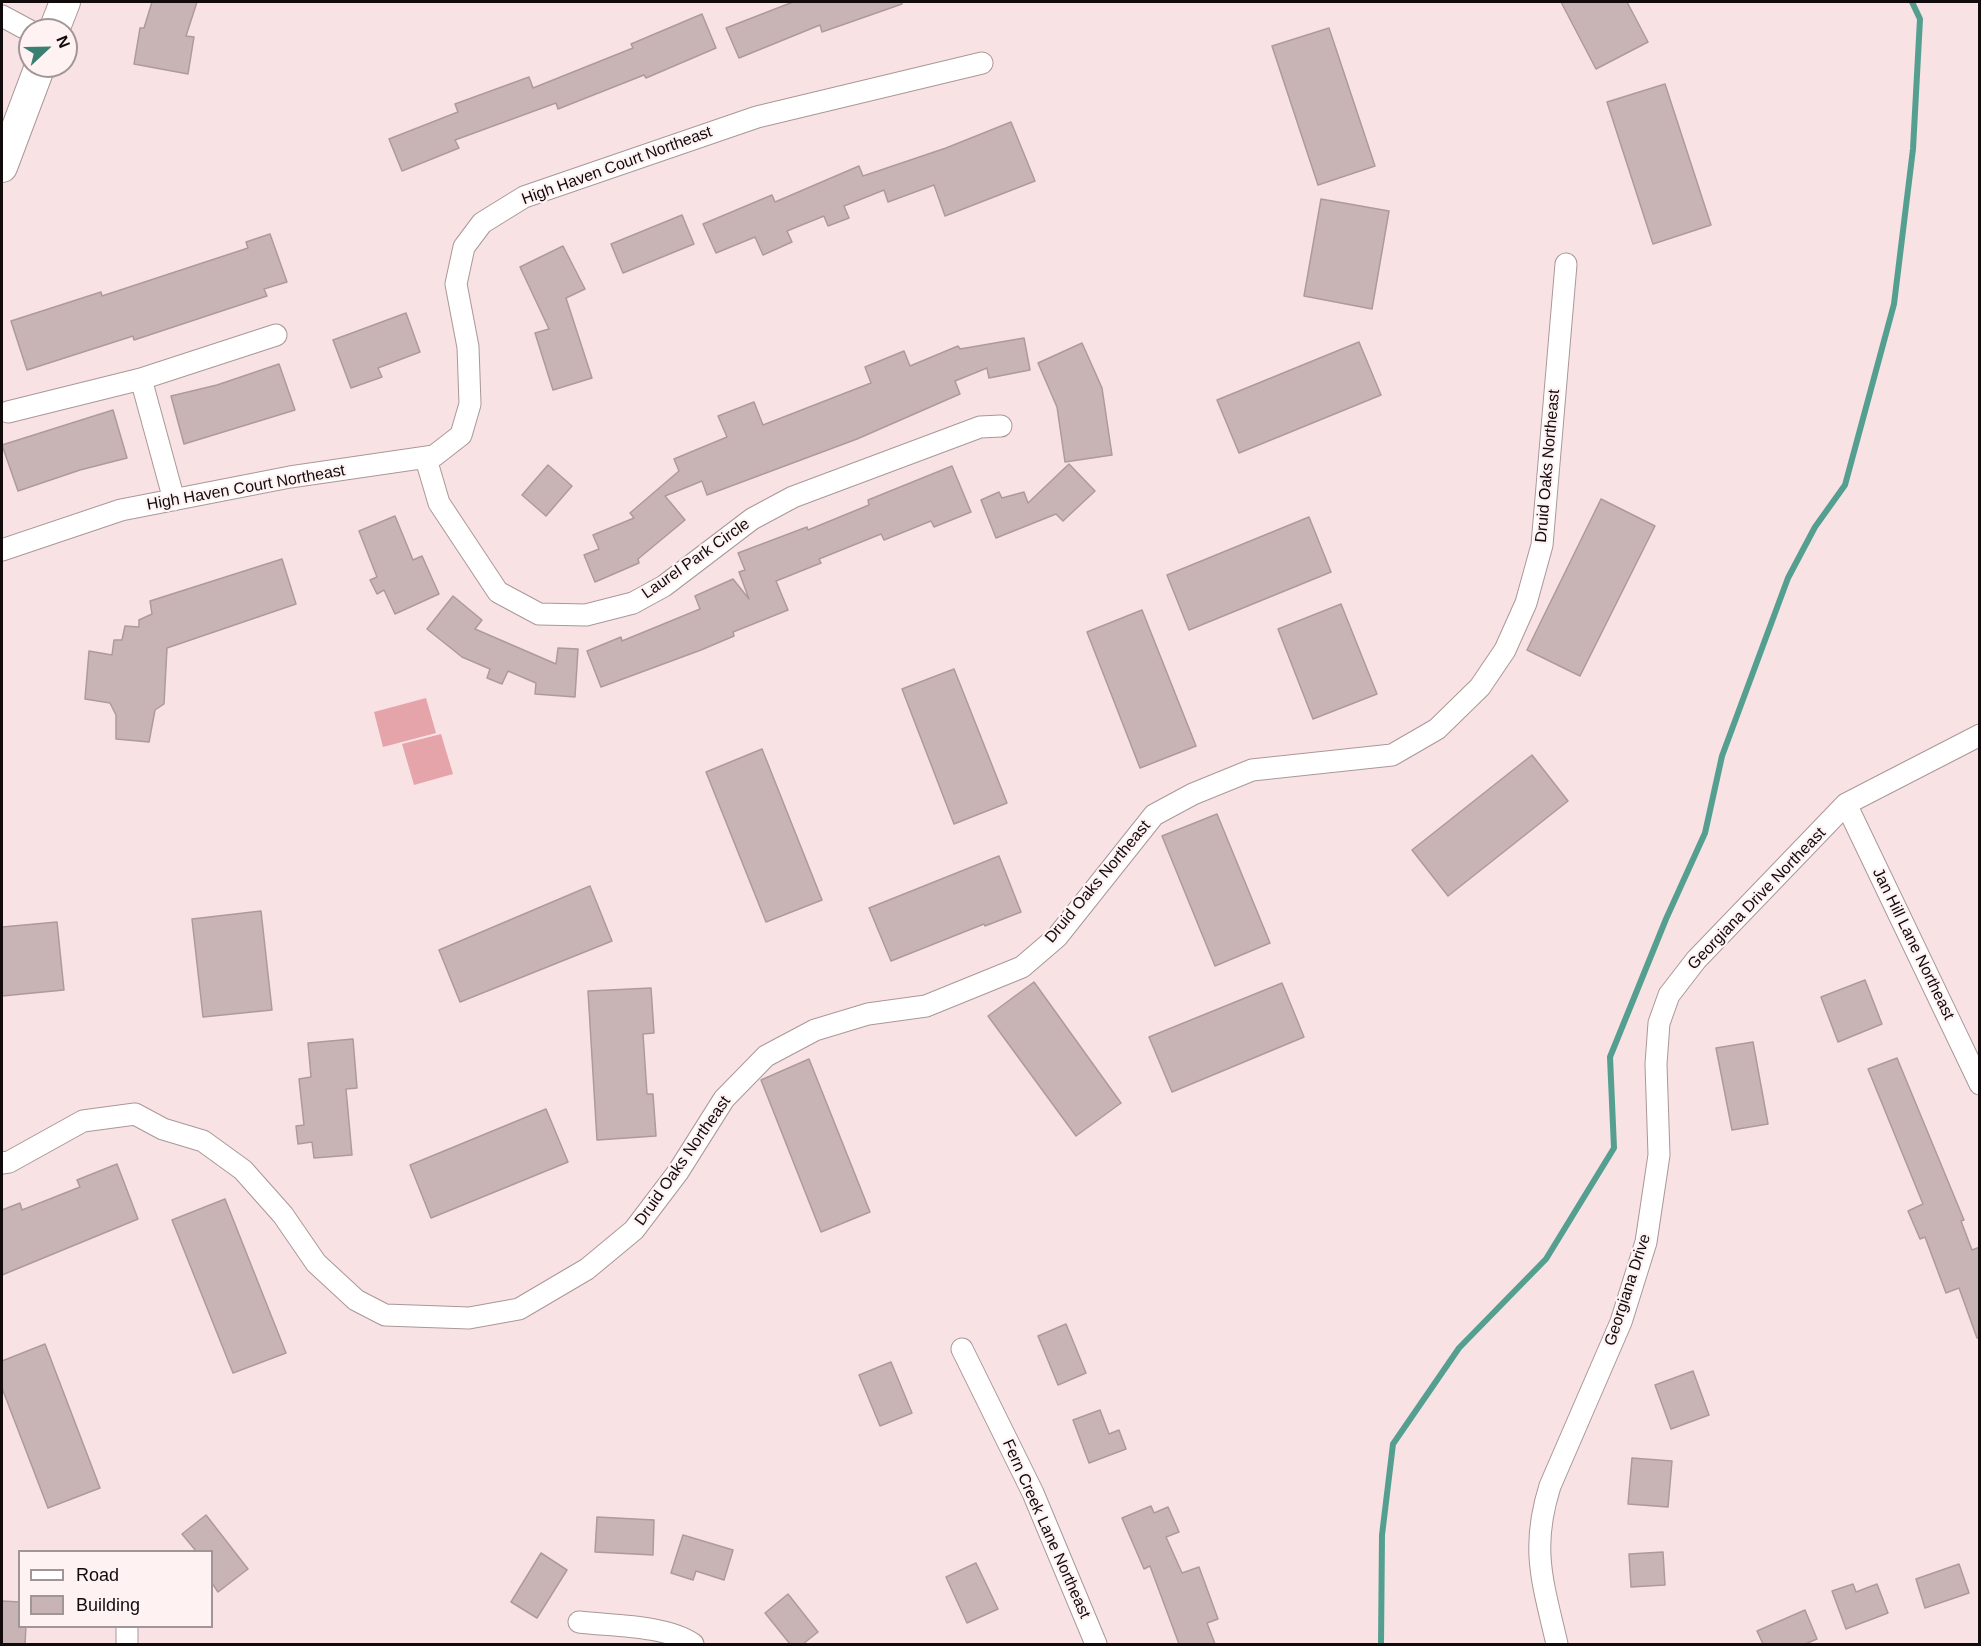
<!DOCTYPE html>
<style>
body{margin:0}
#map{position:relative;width:1981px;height:1646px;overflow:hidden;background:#f8e2e4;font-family:Arial,sans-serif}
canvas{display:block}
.frame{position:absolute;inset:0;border:3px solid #120b0c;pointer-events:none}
.legend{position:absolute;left:18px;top:1550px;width:195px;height:78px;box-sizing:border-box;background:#fff2f3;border:2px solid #a09697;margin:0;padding:8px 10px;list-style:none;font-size:18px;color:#120b0c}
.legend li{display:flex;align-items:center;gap:12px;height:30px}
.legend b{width:30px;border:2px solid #a09697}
.north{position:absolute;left:18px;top:18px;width:60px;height:60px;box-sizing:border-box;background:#fff2f3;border:2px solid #a09697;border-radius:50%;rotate:68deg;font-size:16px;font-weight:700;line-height:24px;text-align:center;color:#120b0c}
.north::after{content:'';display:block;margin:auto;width:21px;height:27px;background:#3b7f73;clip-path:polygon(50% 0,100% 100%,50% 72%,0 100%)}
</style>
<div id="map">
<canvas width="1981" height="1646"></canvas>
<div class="frame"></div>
<ul class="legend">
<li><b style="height:8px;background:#fff"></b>Road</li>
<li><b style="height:16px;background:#c9b4b5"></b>Building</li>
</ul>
<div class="north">N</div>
</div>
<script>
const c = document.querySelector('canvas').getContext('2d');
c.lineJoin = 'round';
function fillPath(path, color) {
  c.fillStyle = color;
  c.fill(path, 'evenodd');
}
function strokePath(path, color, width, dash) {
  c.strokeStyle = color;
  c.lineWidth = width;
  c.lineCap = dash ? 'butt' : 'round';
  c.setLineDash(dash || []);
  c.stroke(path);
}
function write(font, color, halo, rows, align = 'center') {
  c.font = font + ' Arial,sans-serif';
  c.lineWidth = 4.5;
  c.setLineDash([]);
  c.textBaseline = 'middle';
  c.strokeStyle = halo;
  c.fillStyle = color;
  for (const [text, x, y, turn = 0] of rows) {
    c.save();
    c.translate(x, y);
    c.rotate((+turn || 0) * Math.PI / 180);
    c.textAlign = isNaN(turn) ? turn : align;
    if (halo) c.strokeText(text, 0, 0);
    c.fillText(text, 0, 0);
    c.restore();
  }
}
const green = new Path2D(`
 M 426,698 L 436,733 L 383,747 L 374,712 Z
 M 441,734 L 453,774 L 414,785 L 402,744 Z`);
const stream = new Path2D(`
 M 1381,1644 L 1382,1535 L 1393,1444 L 1459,1348 L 1546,1259 L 1614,1148 L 1610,1057 L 1666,919 L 1705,833 L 1722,756 L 1788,578 L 1815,527 L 1845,485 L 1894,304 L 1913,149 L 1920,19 L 1912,2`);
const building = new Path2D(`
 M 152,2 L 197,2 L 186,36 L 194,37 L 188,74 L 134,64 L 140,28 L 144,28 Z
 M 793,2 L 902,2 L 902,4 L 822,32 L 820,25 L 739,58 L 726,28 Z
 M 1561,2 L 1627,2 L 1648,42 L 1596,69 Z
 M 702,14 L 716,48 L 646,78 L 644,75 L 558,109 L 556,103 L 455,140 L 459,148 L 402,171 L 389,139 L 458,112 L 455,104 L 529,77 L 533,88 L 633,48 L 631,44 Z
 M 1329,28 L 1375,166 L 1318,185 L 1272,46 Z
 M 1665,84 L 1711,225 L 1653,244 L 1607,102 Z
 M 1011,122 L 1035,181 L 945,216 L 934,185 L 888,202 L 884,190 L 844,206 L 849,218 L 828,226 L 824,216 L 787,231 L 792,242 L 763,255 L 755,237 L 716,253 L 703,224 L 772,195 L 775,202 L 859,166 L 863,176 L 946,148 Z
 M 1321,199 L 1389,211 L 1372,309 L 1304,296 Z
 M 682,215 L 694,244 L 623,273 L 611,244 Z
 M 270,234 L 287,282 L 264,289 L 267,296 L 134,340 L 133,336 L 27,370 L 11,321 L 101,292 L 102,296 L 248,248 L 246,242 Z
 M 563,246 L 585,289 L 566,298 L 592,378 L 553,390 L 535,333 L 549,329 L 520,267 Z
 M 406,313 L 420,352 L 378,368 L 382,377 L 351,388 L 333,340 Z
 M 1024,338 L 1030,370 L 989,378 L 987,368 L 955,381 L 960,394 L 857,439 L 707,495 L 702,481 L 665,496 L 685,520 L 638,559 L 639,563 L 595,582 L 584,555 L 599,549 L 593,535 L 634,518 L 630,513 L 679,471 L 674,459 L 727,437 L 718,416 L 754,402 L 763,425 L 871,383 L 865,367 L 904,351 L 910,366 L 958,346 L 960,349 Z
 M 1359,342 L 1381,395 L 1239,453 L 1217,400 Z
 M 1082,343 L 1102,388 L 1112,455 L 1065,462 L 1057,407 L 1038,363 Z
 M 279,364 L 295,410 L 184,444 L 171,396 L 217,385 Z
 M 113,410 L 127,458 L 80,470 L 18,491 L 2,445 Z
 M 1069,464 L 1095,491 L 1063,521 L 1056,514 L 996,538 L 981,500 L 999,492 L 1002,498 L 1024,492 L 1028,503 Z
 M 548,465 L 572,486 L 546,516 L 522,495 Z
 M 952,466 L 971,512 L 934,527 L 931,521 L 884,540 L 881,534 L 819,559 L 821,563 L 776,581 L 788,610 L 733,632 L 734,636 L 701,650 L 601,687 L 587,651 L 621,637 L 622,641 L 700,609 L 695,596 L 733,579 L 749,599 L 739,572 L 745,570 L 738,553 L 807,527 L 808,530 L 869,505 L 868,500 Z
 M 1601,499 L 1655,526 L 1580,676 L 1527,650 Z
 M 395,516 L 413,560 L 422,556 L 439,594 L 395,614 L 384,590 L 377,594 L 370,580 L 377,577 L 359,531 Z
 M 1309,517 L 1331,572 L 1189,630 L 1167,575 Z
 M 282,559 L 296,604 L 167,648 L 164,704 L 155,710 L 149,742 L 116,739 L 116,715 L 110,703 L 85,699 L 89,651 L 112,655 L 114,640 L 122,640 L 125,626 L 139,627 L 139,620 L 152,614 L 150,601 Z
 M 453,596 L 482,620 L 475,629 L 556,664 L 558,648 L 578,649 L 575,697 L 535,694 L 536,683 L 508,671 L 502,684 L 487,678 L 490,669 L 462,657 L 427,629 Z
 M 1341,604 L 1377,694 L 1313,719 L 1278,629 Z
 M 1142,610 L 1196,746 L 1140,768 L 1087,632 Z
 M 954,669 L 1007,803 L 954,824 L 902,689 Z
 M 762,749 L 822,900 L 766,922 L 706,772 Z
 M 1532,755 L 1568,801 L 1448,896 L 1412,850 Z
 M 1217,814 L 1270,943 L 1215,966 L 1162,836 Z
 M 999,856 L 1021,912 L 985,926 L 984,924 L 891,961 L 869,908 Z
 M 590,886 L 612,941 L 460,1002 L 439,950 Z
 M 261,911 L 272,1010 L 203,1017 L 192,919 Z
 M 57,922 L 64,990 L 2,996 L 2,927 Z
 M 1865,980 L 1882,1024 L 1838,1042 L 1821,997 Z
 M 1034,982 L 1121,1103 L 1076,1136 L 988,1016 Z
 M 1282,983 L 1304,1037 L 1172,1092 L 1149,1037 Z
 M 651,988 L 654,1033 L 643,1034 L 647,1094 L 653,1094 L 656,1136 L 597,1140 L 588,991 Z
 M 353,1039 L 357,1088 L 346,1089 L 352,1155 L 314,1158 L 312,1142 L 298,1144 L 296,1126 L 304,1125 L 299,1079 L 311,1077 L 308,1043 Z
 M 1753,1042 L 1768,1124 L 1732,1130 L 1716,1048 Z
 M 1897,1058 L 1964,1220 L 1961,1221 L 1972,1250 L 1980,1247 L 1980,1338 L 1977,1338 L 1959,1288 L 1946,1293 L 1925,1237 L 1920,1239 L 1908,1211 L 1923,1204 L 1868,1069 Z
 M 809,1059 L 870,1212 L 821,1232 L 761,1080 Z
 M 546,1109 L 568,1162 L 431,1218 L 410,1165 Z
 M 117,1164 L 138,1219 L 2,1275 L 2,1210 L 20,1203 L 22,1210 L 80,1187 L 77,1180 Z
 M 225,1199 L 286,1353 L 233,1373 L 172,1220 Z
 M 1066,1324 L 1086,1373 L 1058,1385 L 1038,1336 Z
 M 45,1344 L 100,1488 L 48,1508 L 2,1388 L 2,1361 Z
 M 891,1362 L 912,1413 L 880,1426 L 859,1375 Z
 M 1693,1371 L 1709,1415 L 1671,1429 L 1655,1385 Z
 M 1100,1410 L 1109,1434 L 1119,1430 L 1126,1449 L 1089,1463 L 1073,1420 Z
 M 1632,1458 L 1672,1461 L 1668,1507 L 1628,1504 Z
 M 1151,1506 L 1154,1513 L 1168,1507 L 1179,1532 L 1166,1537 L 1182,1573 L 1199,1567 L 1218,1619 L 1207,1623 L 1215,1644 L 1179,1644 L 1150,1566 L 1144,1569 L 1122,1518 Z
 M 206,1515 L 248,1569 L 218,1592 L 212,1583 L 212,1551 L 196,1551 L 182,1534 Z
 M 597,1517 L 654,1520 L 653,1555 L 595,1552 Z
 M 683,1535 L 733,1550 L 724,1580 L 696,1571 L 693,1580 L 671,1573 Z
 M 1663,1552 L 1665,1585 L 1631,1587 L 1629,1554 Z
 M 541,1553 L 567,1570 L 537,1618 L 511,1602 Z
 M 976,1563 L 998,1609 L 967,1623 L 946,1577 Z
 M 1959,1564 L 1969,1593 L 1925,1608 L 1916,1579 Z
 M 1853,1584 L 1856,1592 L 1877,1584 L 1888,1613 L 1846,1629 L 1832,1591 Z
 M 788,1594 L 818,1632 L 803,1644 L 790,1644 L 765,1613 Z
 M 2,1601 L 20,1602 L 20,1626 L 26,1626 L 25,1644 L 2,1644 Z
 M 1805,1610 L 1817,1639 L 1805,1644 L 1763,1644 L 1757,1631 Z`);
const street = new Path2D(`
 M 2,16 L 30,31
 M 141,379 L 174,500
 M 8,412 L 141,379 L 276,335
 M 426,459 L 439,503 L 498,592 L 539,614 L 586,615 L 633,603 L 664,586 L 752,519 L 793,497 L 980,427 L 1001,426
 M 2,550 L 121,510 L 290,477 L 434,456 L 461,435 L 470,404 L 468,347 L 456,284 L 464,247 L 482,223 L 524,197 L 757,117 L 982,63
 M 1846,804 L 1980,1084
 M 2,1163 L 9,1162 L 83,1121 L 135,1114 L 163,1129 L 203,1141 L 243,1170 L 283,1215 L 316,1263 L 356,1300 L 385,1315 L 469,1318 L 519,1309 L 587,1269 L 634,1230 L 678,1172 L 724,1099 L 766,1056 L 815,1030 L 868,1014 L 926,1006 L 1022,967 L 1057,937 L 1154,815 L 1193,794 L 1252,770 L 1392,755 L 1437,729 L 1480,687 L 1505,650 L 1526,603 L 1542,545 L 1566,264
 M 962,1349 L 1033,1493 L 1096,1644
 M 579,1622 C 612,1626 666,1625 693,1644
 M 127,1644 L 127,1626
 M 1557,1644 C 1543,1583 1530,1549 1550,1486 L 1621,1322 L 1646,1242 L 1659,1155 L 1656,1064 L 1659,1023 L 1669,995 L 1696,960 L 1846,804 L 1980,735`);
const secondary = new Path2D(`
 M 54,30 L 65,2
 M 2,167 L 40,66`);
const streetNames = [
 ["High Haven Court Northeast",617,166,-20],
 ["Druid Oaks Northeast",1548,466,-85],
 ["High Haven Court Northeast",246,488,-10],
 ["Laurel Park Circle",696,559,-35],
 ["Druid Oaks Northeast",1098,882,-50],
 ["Georgiana Drive Northeast",1757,899,-46],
 ["Jan Hill Lane Northeast",1913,944,64],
 ["Druid Oaks Northeast",683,1161,-55],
 ["Georgiana Drive",1628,1290,-72],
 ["Fern Creek Lane Northeast",1046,1529,66]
];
fillPath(green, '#e4a4a9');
strokePath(stream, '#559f91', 6);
fillPath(building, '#c9b4b5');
strokePath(building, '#ae9a9b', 1.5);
strokePath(street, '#ab9798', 23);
strokePath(secondary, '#ab9798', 32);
strokePath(street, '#fff', 21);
strokePath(secondary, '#fff', 30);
write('16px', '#120b0c', '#fff2f3', streetNames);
</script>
